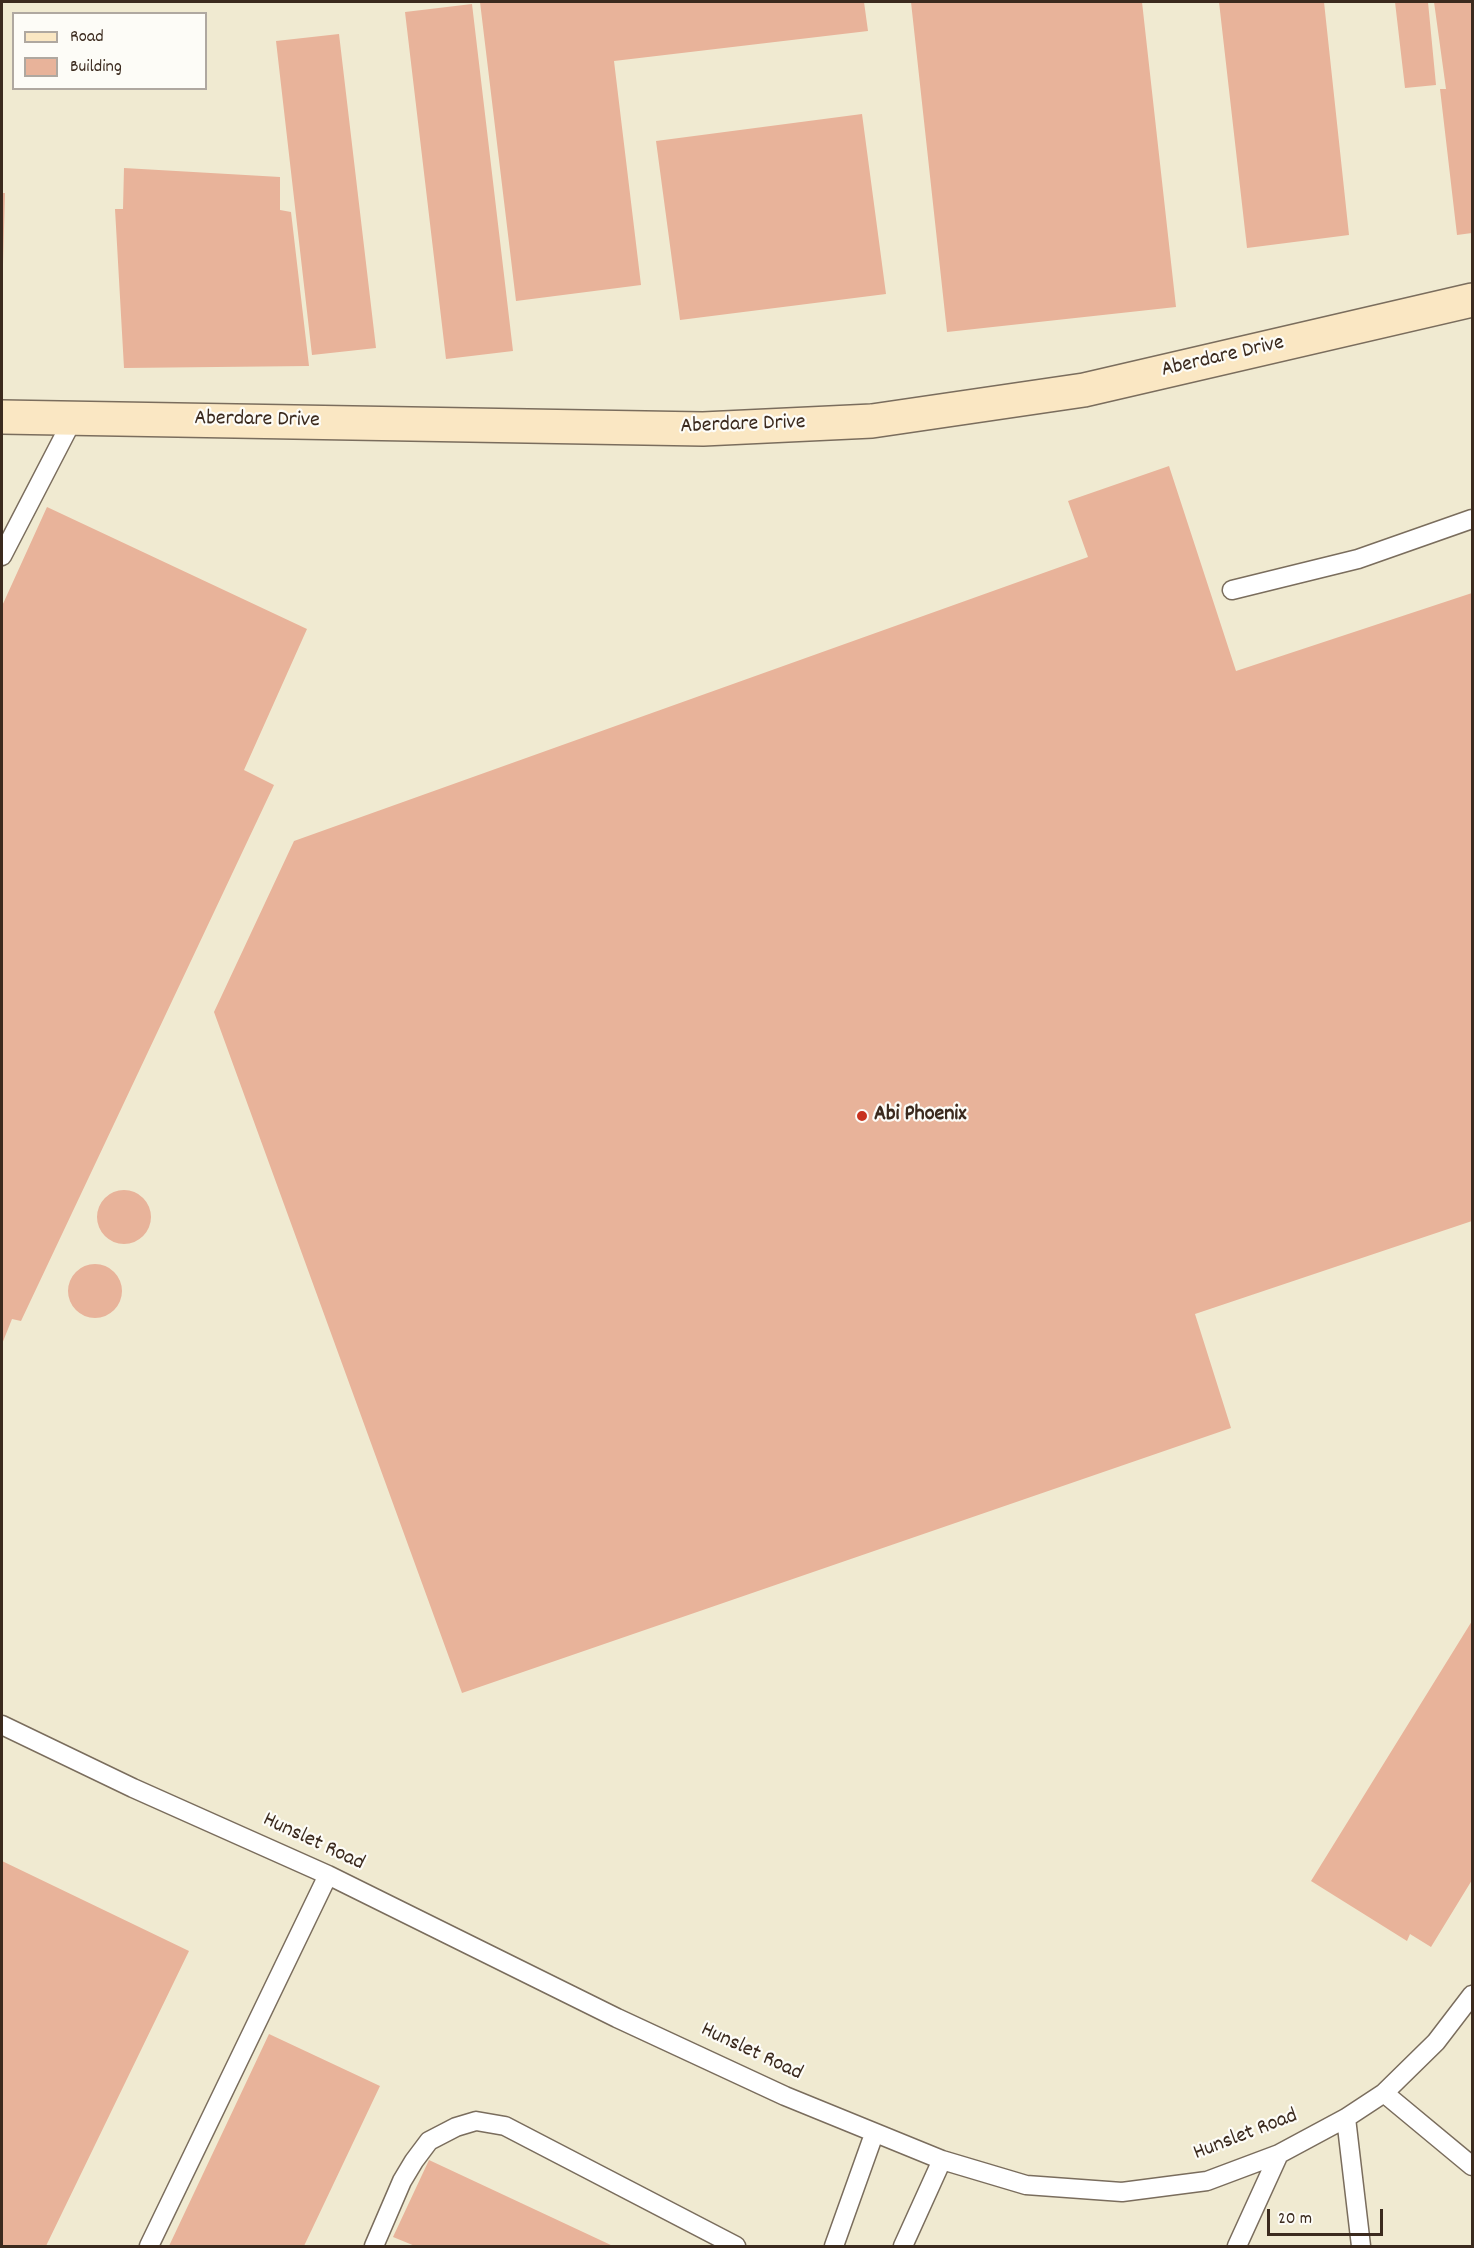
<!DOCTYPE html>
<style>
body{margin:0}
#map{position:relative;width:1474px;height:2248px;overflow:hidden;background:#f0ead1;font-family:Dekko,sans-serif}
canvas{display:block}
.frame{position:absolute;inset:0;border:3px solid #3b2a1e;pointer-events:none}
.legend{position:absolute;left:12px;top:12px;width:195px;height:78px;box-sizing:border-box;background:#fdfcf7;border:2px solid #afa8a0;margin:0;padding:8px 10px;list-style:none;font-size:18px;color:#3b2a1e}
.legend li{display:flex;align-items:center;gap:12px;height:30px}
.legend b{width:30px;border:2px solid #afa8a0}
.scale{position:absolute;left:1267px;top:2209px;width:116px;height:27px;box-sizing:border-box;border:3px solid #3b2a1e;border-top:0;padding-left:8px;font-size:18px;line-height:21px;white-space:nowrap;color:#3b2a1e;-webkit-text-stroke:4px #fdfcf7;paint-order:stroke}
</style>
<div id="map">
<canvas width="1474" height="2248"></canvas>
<div class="frame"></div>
<ul class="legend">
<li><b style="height:8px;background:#fae7c3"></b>Road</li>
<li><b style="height:16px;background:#e8b39a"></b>Building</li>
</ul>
<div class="scale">20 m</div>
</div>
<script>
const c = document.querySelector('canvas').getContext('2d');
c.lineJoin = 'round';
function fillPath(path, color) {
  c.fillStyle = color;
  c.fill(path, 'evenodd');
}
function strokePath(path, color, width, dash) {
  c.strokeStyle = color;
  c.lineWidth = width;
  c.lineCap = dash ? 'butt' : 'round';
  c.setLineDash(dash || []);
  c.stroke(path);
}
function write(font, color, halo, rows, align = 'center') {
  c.font = font + ' Dekko,sans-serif';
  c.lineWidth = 4.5;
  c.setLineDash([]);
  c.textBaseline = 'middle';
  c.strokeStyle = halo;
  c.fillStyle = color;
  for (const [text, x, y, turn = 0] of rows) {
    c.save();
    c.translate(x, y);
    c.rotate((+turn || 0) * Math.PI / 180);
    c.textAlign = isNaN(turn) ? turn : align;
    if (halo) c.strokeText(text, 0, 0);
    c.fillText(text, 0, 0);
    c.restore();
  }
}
const building = new Path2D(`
 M 480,2 L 864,2 L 868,31 L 614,61 L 641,285 L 516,301 Z
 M 911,2 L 1142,2 L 1176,307 L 947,332 Z
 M 1219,2 L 1324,2 L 1349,235 L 1247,248 Z
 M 1395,2 L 1428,2 L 1436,85 L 1405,88 Z
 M 1434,2 L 1472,2 L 1472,233 L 1457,235 L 1440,89 L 1446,89 Z
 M 472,4 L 513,351 L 446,359 L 405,12 Z
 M 339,34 L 376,348 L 312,355 L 276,41 Z
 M 862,114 L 886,294 L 680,320 L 656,141 Z
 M 124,168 L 280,177 L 280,210 L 291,212 L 309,366 L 124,368 L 115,209 L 123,209 Z
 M 2,193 L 5,193 L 3,264 L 2,264 Z
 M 1169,466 L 1236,671 L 1472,593 L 1472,1221 L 1195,1314 L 1231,1428 L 462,1693 L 214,1012 L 294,841 L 1088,557 L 1068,501 Z
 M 47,507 L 307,629 L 244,770 L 274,785 L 21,1321 L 12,1319 L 2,1344 L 2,606 Z
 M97 1217a27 27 0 1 1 54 0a27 27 0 1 1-54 0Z
 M68 1291a27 27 0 1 1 54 0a27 27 0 1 1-54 0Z
 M 1472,1621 L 1472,1880 L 1431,1947 L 1410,1934 L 1407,1941 L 1311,1881 Z
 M 2,1861 L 189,1951 L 46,2246 L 2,2246 Z
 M 269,2034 L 380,2086 L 304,2246 L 169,2246 Z
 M 429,2160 L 613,2246 L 415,2246 L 393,2237 Z`);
const lane = new Path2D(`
 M 2,556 L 74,417
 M 1232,590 L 1358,559 L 1472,519
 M 2,1725 L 133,1788 L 328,1875 L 617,2018 L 785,2096 L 942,2160 L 1026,2185 L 1122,2192 L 1207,2181 L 1279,2154 L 1346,2118 L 1384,2093 L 1436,2042 L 1472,1995
 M 1384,2093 L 1472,2166
 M 1346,2118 L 1361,2246
 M 149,2246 L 328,1875
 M 374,2246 L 402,2181 L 414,2161 L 429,2141 L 456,2127 L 476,2121 L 505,2126 L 736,2246
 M 834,2246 L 874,2134
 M 903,2246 L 942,2160
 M 1237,2246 L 1279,2154`);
const secondary = new Path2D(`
 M 2,417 L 703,429 L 872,421 L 1084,390 L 1472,300`);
const markers = [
 [862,1116,6,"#c8321e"]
];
const streetNames = [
 ["Aberdare Drive",1223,358,-13],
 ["Aberdare Drive",257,421,1],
 ["Aberdare Drive",743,426,-2],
 ["Hunslet Road",313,1843,25],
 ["Hunslet Road",751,2053,25],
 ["Hunslet Road",1246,2136,-21]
];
const poiNames = [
 ["Abi Phoenix",874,1116]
];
fillPath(building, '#e8b39a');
strokePath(lane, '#7a6d5d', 21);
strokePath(secondary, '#7a6d5d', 36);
strokePath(lane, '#fff', 18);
strokePath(secondary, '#fae7c3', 33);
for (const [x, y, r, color] of markers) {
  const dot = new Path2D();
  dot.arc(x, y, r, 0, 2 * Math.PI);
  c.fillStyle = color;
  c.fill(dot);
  strokePath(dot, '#fdfcf7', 2);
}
write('22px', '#3b2a1e', '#fdfcf7', streetNames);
write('bold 22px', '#3b2a1e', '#fdfcf7', poiNames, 'left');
</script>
